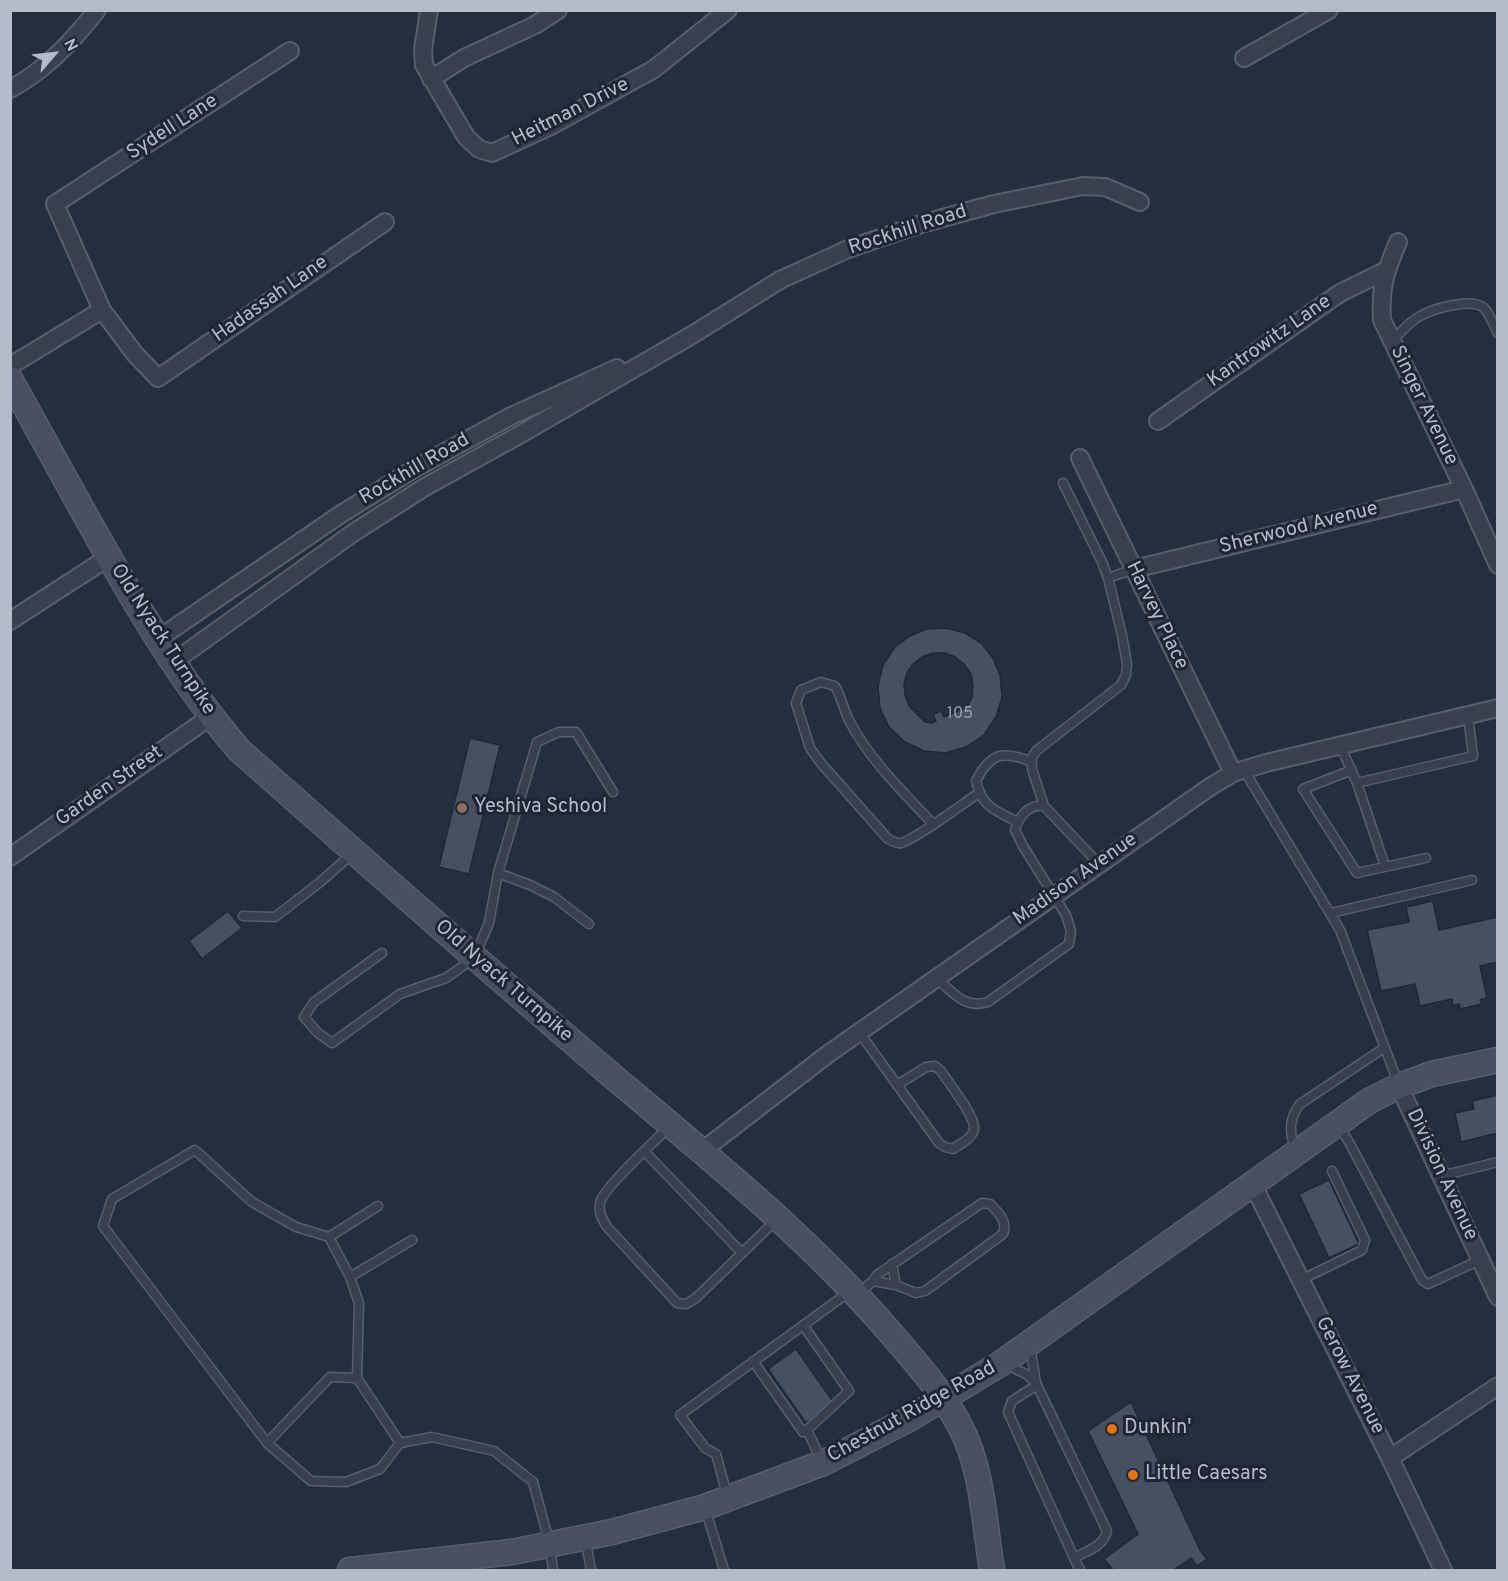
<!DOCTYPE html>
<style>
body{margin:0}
#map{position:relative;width:1508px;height:1581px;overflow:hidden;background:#242f3e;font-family:Overpass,sans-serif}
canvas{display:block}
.frame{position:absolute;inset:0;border:12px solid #b4bcc9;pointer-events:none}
.north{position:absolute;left:24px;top:24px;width:60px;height:60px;-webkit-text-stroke:4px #1d2633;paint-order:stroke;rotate:62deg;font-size:16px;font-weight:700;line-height:24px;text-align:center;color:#b4bcc9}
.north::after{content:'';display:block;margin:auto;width:21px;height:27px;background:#b4bcc9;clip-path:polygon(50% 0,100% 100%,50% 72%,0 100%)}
</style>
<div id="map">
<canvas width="1508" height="1581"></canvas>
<div class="frame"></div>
<div class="north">N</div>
</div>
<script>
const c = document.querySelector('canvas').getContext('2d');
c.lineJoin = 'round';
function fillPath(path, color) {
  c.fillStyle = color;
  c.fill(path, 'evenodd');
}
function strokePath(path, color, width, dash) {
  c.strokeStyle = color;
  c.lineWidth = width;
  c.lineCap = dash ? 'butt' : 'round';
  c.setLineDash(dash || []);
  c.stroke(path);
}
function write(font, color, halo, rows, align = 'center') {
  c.font = font + ' Overpass,sans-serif';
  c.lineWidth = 6;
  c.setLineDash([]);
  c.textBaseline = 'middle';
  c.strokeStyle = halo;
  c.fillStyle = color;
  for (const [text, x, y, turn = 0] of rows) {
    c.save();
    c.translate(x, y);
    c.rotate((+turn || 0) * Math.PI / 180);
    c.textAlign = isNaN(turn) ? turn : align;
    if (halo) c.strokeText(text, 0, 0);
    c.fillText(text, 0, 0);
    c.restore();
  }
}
const building = new Path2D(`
 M 946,628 L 965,633 L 981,643 L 993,658 L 1000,675 L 1002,697 L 996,717 L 984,735 L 966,747 L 946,753 L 924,751 L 905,742 L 889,727 L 880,708 L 878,686 L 883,665 L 895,647 L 910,636 L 927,629 ZM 933,653 L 945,653 L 955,657 L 964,664 L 971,674 L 973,685 L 972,697 L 967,707 L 944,717 L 941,711 L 933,714 L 936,721 L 931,723 L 925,722 L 909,706 L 905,695 L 904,684 L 907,673 L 913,664 L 922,657 Z
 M 470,738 L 500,745 L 469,874 L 439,867 Z
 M 1433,901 L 1439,930 L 1498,917 L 1498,962 L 1480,966 L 1487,998 L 1480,1000 L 1482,1004 L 1460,1009 L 1459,1004 L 1453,1006 L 1452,999 L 1420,1006 L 1415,984 L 1381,991 L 1367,930 L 1409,922 L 1406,907 Z
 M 228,911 L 242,928 L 202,959 L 189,941 Z
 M 1498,1095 L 1498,1133 L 1461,1142 L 1455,1113 L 1474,1109 L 1472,1101 Z
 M 1329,1180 L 1359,1244 L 1329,1258 L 1299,1194 Z
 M 796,1349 L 834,1403 L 806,1423 L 768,1369 Z
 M 1131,1402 L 1200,1550 L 1207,1559 L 1197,1566 L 1191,1558 L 1174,1570 L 1113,1570 L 1104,1559 L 1138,1534 L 1088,1431 Z`);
const lane = new Path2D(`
 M 1392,341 C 1401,332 1409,322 1420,316 C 1433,309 1471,297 1484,308 C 1490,314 1493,325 1498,333
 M 1063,483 L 1102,562 L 1108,578 L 1122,635 L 1127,664 L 1126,675 L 1121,685 L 1036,751 L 1032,758 L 1032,769 L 1044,806 L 1099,864
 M 1108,578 L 1134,569
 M 1340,745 L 1357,783
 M 1244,770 L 1340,930 L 1399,1085
 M 1352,770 L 1303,789 L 1357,873 L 1426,858
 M 1017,822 C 995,809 983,809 976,781 C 990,753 1003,750 1032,762
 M 933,824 C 904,793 871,761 851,724 C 844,712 842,698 835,686 L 821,682 L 801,690 L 796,703 L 810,748 L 820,762 L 888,839 C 893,841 896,844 901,843 C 913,841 965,802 979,793
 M 1385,866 L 1357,783 L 1473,756 L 1468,715
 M 498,873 L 530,885 L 554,897 L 589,924
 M 1331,913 L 1472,880
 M 243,916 L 275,917 L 319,883 L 352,854
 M 382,953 L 314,1002 L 304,1017 L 318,1033 L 332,1043 L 400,994 L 446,978 L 474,958 L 489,923 L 498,873 L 537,742 L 559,732 L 576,732 L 613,792
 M 936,978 C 954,993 964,1009 988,1002 L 1069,944 L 1071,931 L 1066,915 L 1023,846 L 1015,830 C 1019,816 1029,804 1044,806
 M 859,1032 L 939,1143 L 945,1147 L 953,1149 C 960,1144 973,1138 974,1129 C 976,1117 948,1082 941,1071 L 935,1066 L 926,1067 L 897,1085
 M 1338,1125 L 1349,1142 L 1422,1280 L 1428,1284 L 1480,1260
 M 669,1127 C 656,1140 602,1189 600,1203 C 598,1213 603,1221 608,1228 L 677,1303 L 686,1304 L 696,1298 L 776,1220
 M 1296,1149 C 1288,1133 1290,1117 1300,1104 L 1384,1048
 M 645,1152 L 742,1253
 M 1441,1176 L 1498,1162
 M 329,1237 L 296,1227 L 252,1202 L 195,1150 L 112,1199 L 103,1226 L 267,1443 L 311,1481 L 346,1482 L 380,1469 L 400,1443
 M 412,1240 L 350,1277 L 359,1303 L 357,1378 L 400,1443 L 432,1437 L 494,1451 L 533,1482 L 550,1545 L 553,1570
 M 892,1264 L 896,1285
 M 350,1277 L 329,1237 L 378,1206
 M 1301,1280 L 1362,1250 L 1365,1240 L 1332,1171
 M 858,1294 L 873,1281 L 877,1275 L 982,1203 L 990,1204 C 998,1212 1008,1221 1003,1234 L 925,1291 L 916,1293 L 896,1285 L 873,1281
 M 803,1325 L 849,1391 L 807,1430 L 822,1462
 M 1030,1345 L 1036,1383 L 1107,1531 C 1104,1546 1087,1551 1074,1558 L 1080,1570
 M 753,1361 L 803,1432 L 807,1430
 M 1005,1364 L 1026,1374 L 1036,1383
 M 1037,1385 L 1012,1401 L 1008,1412 L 1074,1558
 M 267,1443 L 330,1377 L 357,1378
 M 727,1495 L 716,1454 L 705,1448 L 680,1415 L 849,1292
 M 705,1508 L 724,1570
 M 585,1538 L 591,1570`);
const street = new Path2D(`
 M 429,10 L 423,50 L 424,65 L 466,137 L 479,149 L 492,153 L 551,126 L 654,69 L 728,10
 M 290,51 L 55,204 L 102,310 L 135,354 L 158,378 L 385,222
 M 1244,58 L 1329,10
 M 431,79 L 464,58 L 535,25 L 558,10
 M 10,89 C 45,71 73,41 97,10
 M 1398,242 C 1385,273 1380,287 1382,320 L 1464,489 L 1498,565
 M 10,366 L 102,310
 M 1158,421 L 1340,293 L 1385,271
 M 1080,458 L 1233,773
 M 1134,569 L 1464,489
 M 10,621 L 109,557
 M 158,639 L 341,514 L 414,469 L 511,416 L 617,368
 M 172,663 L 353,533 L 425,487 L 521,434 L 692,335 L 780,280 L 848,249 L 921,224 L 994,204 L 1083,186 L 1105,187 L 1140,202
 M 10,857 L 210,717
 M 1399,1086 L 1498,1297
 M 702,1151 L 828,1054 L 1210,787 L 1233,773 L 1266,763 L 1498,708
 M 1252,1183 L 1390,1458 L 1443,1570
 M 1390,1458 L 1498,1386`);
const secondary = new Path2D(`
 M 10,379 C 36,426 62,473 88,520 C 133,600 179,680 239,750 C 362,859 485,967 610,1074 C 706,1155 805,1234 888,1330 C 914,1360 941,1390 960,1426 C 983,1469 984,1523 992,1570
 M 350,1570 L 512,1552 L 612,1532 L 705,1507 L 823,1463 L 909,1419 L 1000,1364 L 1369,1101 L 1399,1086 L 1432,1074 L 1498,1060`);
const markers = [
 [462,808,6,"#8d6e63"],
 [1112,1429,6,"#e8710a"],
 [1133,1475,6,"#e8710a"]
];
const numberNames = [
 ["105",960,715]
];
const streetNames = [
 ["Heitman Drive",571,113,-27],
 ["Sydell Lane",173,128,-33],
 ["Rockhill Road",908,231,-18],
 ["Hadassah Lane",271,300,-35],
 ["Kantrowitz Lane",1270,342,-35],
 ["Singer Avenue",1423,406,64],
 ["Rockhill Road",415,470,-30],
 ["Sherwood Avenue",1299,529,-14],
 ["Harvey Place",1156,616,64],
 ["Old Nyack Turnpike",162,640,57],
 ["Garden Street",110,787,-35],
 ["Madison Avenue",1076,880,-35],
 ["Old Nyack Turnpike",503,982,41],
 ["Division Avenue",1441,1175,65],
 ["Gerow Avenue",1349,1376,63],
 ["Chestnut Ridge Road",912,1413,-29]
];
const poiNames = [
 ["Yeshiva School",474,808],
 ["Dunkin'",1124,1429],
 ["Little Caesars",1145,1475]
];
fillPath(building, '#455162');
strokePath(building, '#1f2835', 1.5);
strokePath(lane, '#565f6c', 11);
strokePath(street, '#565f6c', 20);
strokePath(secondary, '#565f6c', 27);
strokePath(lane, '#38414e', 8);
strokePath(street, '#38414e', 16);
strokePath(secondary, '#465061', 24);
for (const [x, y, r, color] of markers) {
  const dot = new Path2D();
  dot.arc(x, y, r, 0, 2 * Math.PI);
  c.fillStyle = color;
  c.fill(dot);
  strokePath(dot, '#1d2633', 2);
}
write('16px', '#98a1af', null, numberNames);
write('20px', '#b4bcc9', '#1d2633', streetNames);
write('20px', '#b4bcc9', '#1d2633', poiNames, 'left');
</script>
